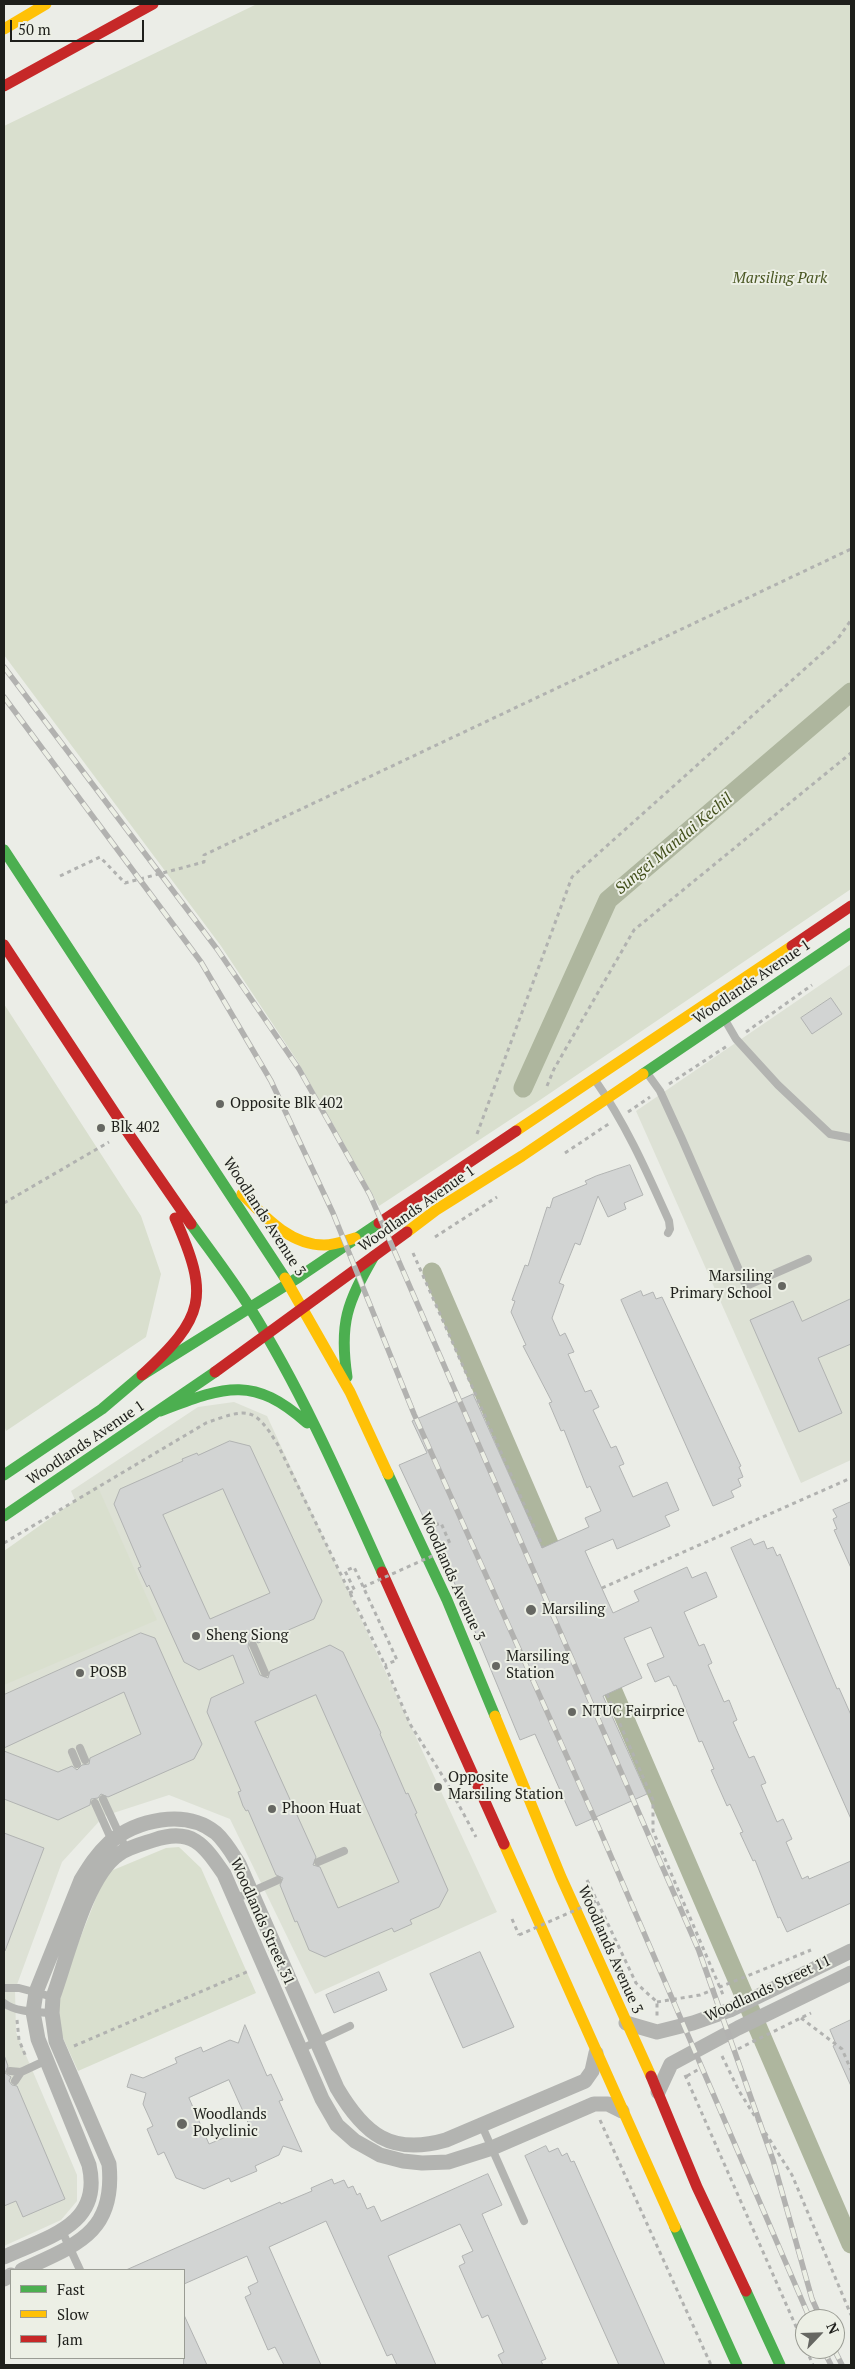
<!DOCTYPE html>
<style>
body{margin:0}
#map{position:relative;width:855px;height:2369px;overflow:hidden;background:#ebede7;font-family:"PT Serif",serif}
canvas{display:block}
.frame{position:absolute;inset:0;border:5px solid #1e1f1b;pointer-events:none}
.legend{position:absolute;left:10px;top:2269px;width:175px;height:90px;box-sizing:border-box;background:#ecefe5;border:1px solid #9a9c94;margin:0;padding:6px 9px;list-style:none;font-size:15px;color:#1e1f1b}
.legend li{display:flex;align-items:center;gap:10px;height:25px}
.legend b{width:25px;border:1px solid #9a9c94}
.north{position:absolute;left:795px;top:2309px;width:50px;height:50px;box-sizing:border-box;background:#ecefe5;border:1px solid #9a9c94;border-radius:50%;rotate:66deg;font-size:14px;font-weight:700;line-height:20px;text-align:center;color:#1e1f1b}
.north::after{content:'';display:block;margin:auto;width:18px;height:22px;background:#666762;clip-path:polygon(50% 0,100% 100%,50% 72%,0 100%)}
.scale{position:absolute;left:10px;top:20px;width:134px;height:22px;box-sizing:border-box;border:2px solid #1e1f1b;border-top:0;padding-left:6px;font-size:15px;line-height:18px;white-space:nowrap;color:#1e1f1b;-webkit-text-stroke:4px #ecefe5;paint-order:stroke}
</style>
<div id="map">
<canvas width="855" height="2369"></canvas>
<div class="frame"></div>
<ul class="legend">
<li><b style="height:6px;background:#4caf50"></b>Fast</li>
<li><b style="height:6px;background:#ffc107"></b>Slow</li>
<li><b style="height:6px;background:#c62828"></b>Jam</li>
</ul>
<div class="north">N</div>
<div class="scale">50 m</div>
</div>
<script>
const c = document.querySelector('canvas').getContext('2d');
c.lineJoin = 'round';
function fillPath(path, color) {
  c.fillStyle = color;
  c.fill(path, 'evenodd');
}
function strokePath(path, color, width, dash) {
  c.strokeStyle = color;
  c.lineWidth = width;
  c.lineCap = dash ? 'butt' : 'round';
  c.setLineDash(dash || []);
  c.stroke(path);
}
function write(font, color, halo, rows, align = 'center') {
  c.font = font + ' "PT Serif",serif';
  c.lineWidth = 4;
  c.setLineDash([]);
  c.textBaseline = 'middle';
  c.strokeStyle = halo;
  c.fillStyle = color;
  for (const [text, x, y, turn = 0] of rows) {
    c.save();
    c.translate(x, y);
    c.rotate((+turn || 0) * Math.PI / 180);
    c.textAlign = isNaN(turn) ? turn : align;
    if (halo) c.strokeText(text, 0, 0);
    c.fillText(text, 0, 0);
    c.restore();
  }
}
const built = new Path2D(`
 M 851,964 L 851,1460 L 801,1483 L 636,1111 Z
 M 234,1402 L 267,1416 L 497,1912 L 315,1994 L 230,1819 L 169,1795 L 104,1816 L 62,1862 L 15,1990 L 16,2032 L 77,2175 L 77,2201 L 61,2220 L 4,2246 L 4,1668 L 126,1613 L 71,1491 L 198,1407 Z`);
const green = new Path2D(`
 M 257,4 L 851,4 L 851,889 L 540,1100 L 379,1206 L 298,1062 L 221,946 L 4,655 L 4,126 Z
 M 4,1004 L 141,1216 L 161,1274 L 146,1337 L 6,1431 L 4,1425 Z
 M 97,1485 L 157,1620 L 4,1685 L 4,1551 Z
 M 179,1847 L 201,1868 L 256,1993 L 78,2071 L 59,2029 L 58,1994 L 106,1873 L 166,1848 Z`);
const canal = new Path2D(`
 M 523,1088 L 608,900 L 851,692
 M 432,1272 L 559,1567
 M 603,1668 L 851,2244`);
const building = new Path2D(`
 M 831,998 L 842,1014 L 812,1034 L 801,1018 Z
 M 630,1165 L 643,1195 L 624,1203 L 626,1209 L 608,1217 L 598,1196 L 580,1245 L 575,1243 L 559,1283 L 564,1285 L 552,1318 L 560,1336 L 565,1333 L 574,1352 L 568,1354 L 585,1392 L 591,1390 L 599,1407 L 593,1410 L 611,1448 L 616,1446 L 624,1464 L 619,1466 L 633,1497 L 667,1482 L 679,1510 L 665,1516 L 670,1526 L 617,1549 L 613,1539 L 585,1551 L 613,1613 L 639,1601 L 634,1591 L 687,1567 L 692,1578 L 706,1572 L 717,1597 L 684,1612 L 699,1646 L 704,1644 L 712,1663 L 708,1665 L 724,1702 L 729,1700 L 737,1720 L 733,1722 L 749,1758 L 754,1756 L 766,1783 L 761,1785 L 777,1822 L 783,1819 L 792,1839 L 786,1842 L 802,1879 L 808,1876 L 809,1879 L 851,1861 L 851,1903 L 787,1932 L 780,1917 L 778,1918 L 755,1860 L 753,1861 L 740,1833 L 743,1832 L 730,1804 L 727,1806 L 711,1770 L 714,1769 L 702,1741 L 699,1742 L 676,1685 L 674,1686 L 669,1676 L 655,1682 L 647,1664 L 664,1657 L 651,1627 L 624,1638 L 642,1678 L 603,1696 L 647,1794 L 576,1826 L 535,1734 L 520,1740 L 460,1595 L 399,1465 L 427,1453 L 412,1421 L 473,1394 L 542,1548 L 589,1527 L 585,1518 L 601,1511 L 590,1486 L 587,1488 L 564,1430 L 561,1431 L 549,1403 L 552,1402 L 523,1346 L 526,1345 L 511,1312 L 515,1301 L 512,1300 L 525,1265 L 528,1266 L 547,1207 L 550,1208 L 553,1198 L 587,1184 L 585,1181 L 596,1176 Z
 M 641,1291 L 643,1296 L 653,1292 L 656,1299 L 662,1297 L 741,1466 L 739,1467 L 743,1477 L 738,1479 L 741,1486 L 731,1491 L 734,1497 L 713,1506 L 621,1300 Z
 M 851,1299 L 851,1344 L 818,1358 L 842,1413 L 799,1432 L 750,1320 L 793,1301 L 802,1321 Z
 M 230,1441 L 250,1446 L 322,1601 L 314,1619 L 258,1643 L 254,1640 L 249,1641 L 248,1647 L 260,1675 L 268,1678 L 270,1671 L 330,1645 L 343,1652 L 381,1733 L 380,1734 L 406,1794 L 408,1793 L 417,1813 L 415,1814 L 448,1890 L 439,1907 L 410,1920 L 412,1924 L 394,1932 L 392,1928 L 325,1957 L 309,1950 L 297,1921 L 295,1922 L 280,1885 L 283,1878 L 276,1875 L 248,1810 L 246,1811 L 243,1806 L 238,1792 L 241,1791 L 207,1712 L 211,1698 L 244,1683 L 233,1655 L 199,1670 L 184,1662 L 149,1585 L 147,1587 L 138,1568 L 141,1567 L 114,1504 L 120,1489 L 183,1461 L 182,1459 L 197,1453 L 198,1455 ZM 223,1489 L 270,1593 L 210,1619 L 163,1515 ZM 316,1695 L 399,1882 L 338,1908 L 320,1867 L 313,1865 L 316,1857 L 255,1722 Z
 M 851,1502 L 851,1568 L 834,1530 L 837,1529 L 833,1519 L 837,1517 L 833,1510 Z
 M 751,1539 L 754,1545 L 764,1541 L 767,1549 L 773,1547 L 777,1556 L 780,1554 L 837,1689 L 839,1688 L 851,1715 L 851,1819 L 731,1548 Z
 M 141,1633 L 155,1638 L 202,1744 L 194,1759 L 108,1797 L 101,1794 L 98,1798 L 91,1799 L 90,1805 L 58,1820 L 4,1799 L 4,1751 L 58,1772 L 72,1766 L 77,1770 L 82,1765 L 89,1764 L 90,1758 L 141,1734 L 124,1692 L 4,1748 L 4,1695 Z
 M 4,1833 L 44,1848 L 5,1951 L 4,1950 Z
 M 480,1952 L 514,2027 L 463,2048 L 430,1974 Z
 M 379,1972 L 387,1990 L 334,2013 L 326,1995 Z
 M 851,2020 L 851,2086 L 833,2046 L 836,2044 L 830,2030 Z
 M 245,2025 L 267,2076 L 271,2074 L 283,2100 L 279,2101 L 302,2152 L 283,2146 L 279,2155 L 255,2166 L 257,2171 L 231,2182 L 229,2178 L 204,2189 L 176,2178 L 164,2152 L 158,2155 L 147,2129 L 153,2126 L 143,2104 L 146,2093 L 127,2087 L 131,2074 L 143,2078 L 177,2063 L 175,2058 L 201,2047 L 203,2052 L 230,2040 L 238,2043 ZM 229,2080 L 250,2127 L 209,2144 L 189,2098 Z
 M 4,2055 L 8,2066 L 5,2073 L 11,2077 L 9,2081 L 12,2085 L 17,2086 L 65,2199 L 23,2217 L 16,2201 L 4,2206 Z
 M 546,2146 L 549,2152 L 558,2148 L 562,2156 L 567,2153 L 571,2162 L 574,2161 L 665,2365 L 619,2365 L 525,2156 Z
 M 488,2174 L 502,2205 L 482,2214 L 546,2359 L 541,2361 L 543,2365 L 503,2365 L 498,2355 L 504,2352 L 488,2315 L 482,2318 L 459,2266 L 465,2263 L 462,2256 L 473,2251 L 460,2224 L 388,2256 L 436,2365 L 397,2365 L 392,2354 L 387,2356 L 326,2221 L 269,2247 L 321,2365 L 284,2365 L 275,2347 L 268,2350 L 245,2297 L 251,2294 L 248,2287 L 258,2282 L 247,2256 L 184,2284 L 184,2270 L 126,2270 L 280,2202 L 281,2204 L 312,2191 L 311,2188 L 332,2179 L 334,2184 L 344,2180 L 348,2188 L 353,2186 L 357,2195 L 360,2193 L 367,2209 L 374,2206 L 381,2221 Z
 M 184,2315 L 207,2365 L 184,2365 Z`);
const path = new Path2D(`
 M 60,876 L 100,857 L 125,883 L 204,862 L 204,855 L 851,549
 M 746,1032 L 812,985
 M 669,1084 L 727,1046
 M 547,1086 L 554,1069 L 634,930 L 851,753
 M 628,1112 L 650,1097
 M 477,1134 L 572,877 L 837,640 L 851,620
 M 565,1153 L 610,1123
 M 4,1203 L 109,1142
 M 435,1237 L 497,1197
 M 413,1253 L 543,1547
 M 435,1525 L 441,1523 L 451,1546
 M 4,1543 L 206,1423 C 248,1408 254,1406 278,1445 L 385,1665 L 410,1724 L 447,1783 L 476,1837
 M 602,1588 L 851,1478
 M 349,1593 L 355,1591 L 345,1571 L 354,1567 L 397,1660 L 385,1665
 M 607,1694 L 653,1800 L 653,1831 L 724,1997
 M 587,1880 L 636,1983 L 657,2002 L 657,2016
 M 512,1919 L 519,1935
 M 657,2002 L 700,1995 L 811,1950
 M 801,2018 L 842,2049 L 851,2070
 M 17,2020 L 19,2040 L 26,2057
 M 74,2046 L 249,1971
 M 738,2049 L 811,2013
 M 722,2056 L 739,2091 L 792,2175 L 851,2315
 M 685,2075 L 805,2347
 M 687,2076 L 699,2069
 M 600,2120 L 711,2365
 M 806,2349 L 813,2365`);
const lane = new Path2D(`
 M 725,1020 L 736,1039 L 778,1085 L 830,1134 L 851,1138
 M 647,1073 L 660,1091 L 682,1139 L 746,1286 L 808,1259
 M 595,1080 C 626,1124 647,1172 669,1221 L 670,1229 L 668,1233
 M 253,1645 L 265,1673
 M 80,1748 L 85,1760
 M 72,1752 L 77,1764
 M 103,1799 L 126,1849
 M 95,1803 L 113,1843
 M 318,1862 L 344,1851
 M 235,1899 L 278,1880
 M 4,1988 L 19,1988 L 53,1997
 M 4,2003 C 15,2012 37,2012 52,2013
 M 301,2049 L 350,2026
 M 10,2071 L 21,2072
 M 15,2081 L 21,2072 L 49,2059
 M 482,2126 L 524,2221
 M 62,2231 L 80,2270`);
const street = new Path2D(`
 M 626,2023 L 657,2032 L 693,2023 L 730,2010 L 851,1951
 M 658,2092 L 671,2064 L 738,2028 L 851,1973
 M 4,2257 C 48,2237 103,2225 89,2165 L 38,2039 L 33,2012 L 36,1992 L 81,1880 C 89,1867 97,1854 109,1843 C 136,1820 185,1808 216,1833 C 225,1841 232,1853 239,1864 L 337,2088 C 364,2134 391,2156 446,2140 L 585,2081 L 592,2071 L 596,2053
 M 22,2270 C 76,2245 116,2233 109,2164 L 56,2041 L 52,2013 L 53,1997 C 67,1959 86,1876 119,1854 C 129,1847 142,1844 154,1840 C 192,1827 204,1845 224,1874 L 322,2099 L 337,2125 L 355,2141 L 380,2155 L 403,2161 L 422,2163 L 448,2162 L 492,2148 L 594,2104 L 608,2104 L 622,2111
 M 4,2279 L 11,2275`);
const fast = new Path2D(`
 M 4,850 L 285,1278
 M 643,1074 L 851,933
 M 191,1224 C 211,1252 232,1279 250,1308 C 302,1391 342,1483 382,1572
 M 347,1377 C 339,1323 347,1303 374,1256
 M 160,1411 C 224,1387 252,1374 307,1423
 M 388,1474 L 447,1600 L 495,1716
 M 4,1475 L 102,1409 L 142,1375 L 299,1277 L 379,1223
 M 4,1516 L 215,1372
 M 675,2227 L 737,2365
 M 746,2291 L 780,2365`);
const slow = new Path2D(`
 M 4,29 L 46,4
 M 516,1131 L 792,946
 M 242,1194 C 264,1216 290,1245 324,1245 C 335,1245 345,1241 355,1238
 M 407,1232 L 436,1210 L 522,1156 L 643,1074
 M 285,1278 L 350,1392 L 388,1474
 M 495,1716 L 561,1877 L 651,2076
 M 504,1844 L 675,2227`);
const jam = new Path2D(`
 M 4,86 L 153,4
 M 4,945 L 126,1130 L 191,1224
 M 792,946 L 851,906
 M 379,1223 L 516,1131
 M 215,1372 L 407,1232
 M 142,1375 C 205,1317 210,1297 175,1218
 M 382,1572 L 504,1844
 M 651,2076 L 697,2187 L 746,2291`);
const rail = new Path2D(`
 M 4,667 L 217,949 L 299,1069 L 370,1195 L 699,1951 L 773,2160 L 812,2299 L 821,2319
 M 4,697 L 201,962 L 271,1081 L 333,1213 L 414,1414 L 598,1826 L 810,2319
 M 823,2349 L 831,2365
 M 834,2349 L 842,2365`);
const pathBridge = new Path2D(`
 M 363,1587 L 441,1552
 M 519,1935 L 596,1901`);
const markers = [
 [220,1104,5,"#666762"],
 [101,1128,5,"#666762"],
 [782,1286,5,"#666762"],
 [531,1610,6,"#666762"],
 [196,1636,5,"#666762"],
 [496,1666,5,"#666762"],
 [80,1673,5,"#666762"],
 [572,1712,5,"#666762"],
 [438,1787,5,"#666762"],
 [272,1809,5,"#666762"],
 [182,2124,6,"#666762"]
];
const parkNames = [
 ["Marsiling Park",780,279]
];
const streetNames = [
 ["Woodlands Avenue 1",752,982,-34],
 ["Woodlands Avenue 1",417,1209,-35],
 ["Woodlands Avenue 3",264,1217,57],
 ["Woodlands Avenue 1",86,1443,-34],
 ["Woodlands Avenue 3",452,1577,66],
 ["Woodlands Street 31",262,1922,66],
 ["Woodlands Avenue 3",610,1950,66],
 ["Woodlands Street 11",768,1989,-25]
];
const poiNames = [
 ["Opposite Blk 402",230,1104],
 ["Blk 402",111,1128],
 ["Marsiling",772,1277,"right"],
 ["Primary School",772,1294,"right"],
 ["Marsiling",542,1610],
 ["Sheng Siong",206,1636],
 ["Marsiling",506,1657],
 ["Station",506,1674],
 ["POSB",90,1673],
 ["NTUC Fairprice",582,1712],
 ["Opposite",448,1778],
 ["Marsiling Station",448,1795],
 ["Phoon Huat",282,1809],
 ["Woodlands",193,2115],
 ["Polyclinic",193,2132]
];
const waterNames = [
 ["Sungei Mandai Kechil",674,844,-40]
];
fillPath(built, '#dde1d5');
fillPath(green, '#d9dfce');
strokePath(canal, '#aeb69e', 19);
fillPath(building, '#d2d4d3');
strokePath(building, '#b1b3b2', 1);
strokePath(path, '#b1b2b0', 3, [4, 4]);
strokePath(lane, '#b3b4b1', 8);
strokePath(street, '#b3b4b1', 15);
strokePath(fast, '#4caf50', 11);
strokePath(slow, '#ffc107', 11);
strokePath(jam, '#c62828', 11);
strokePath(rail, '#b2b2b0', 5.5);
strokePath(rail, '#ecefe5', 4, [11]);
strokePath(pathBridge, '#b1b2b0', 3, [4, 4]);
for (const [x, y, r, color] of markers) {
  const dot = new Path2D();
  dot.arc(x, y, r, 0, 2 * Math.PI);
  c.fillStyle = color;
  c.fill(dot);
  strokePath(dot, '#ecefe5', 2);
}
write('italic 15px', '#4a5723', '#ecefe5', parkNames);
write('15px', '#1e1f1b', '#ecefe5', streetNames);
write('15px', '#1e1f1b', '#ecefe5', poiNames, 'left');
write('italic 16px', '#424f1b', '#ecefe5', waterNames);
</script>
